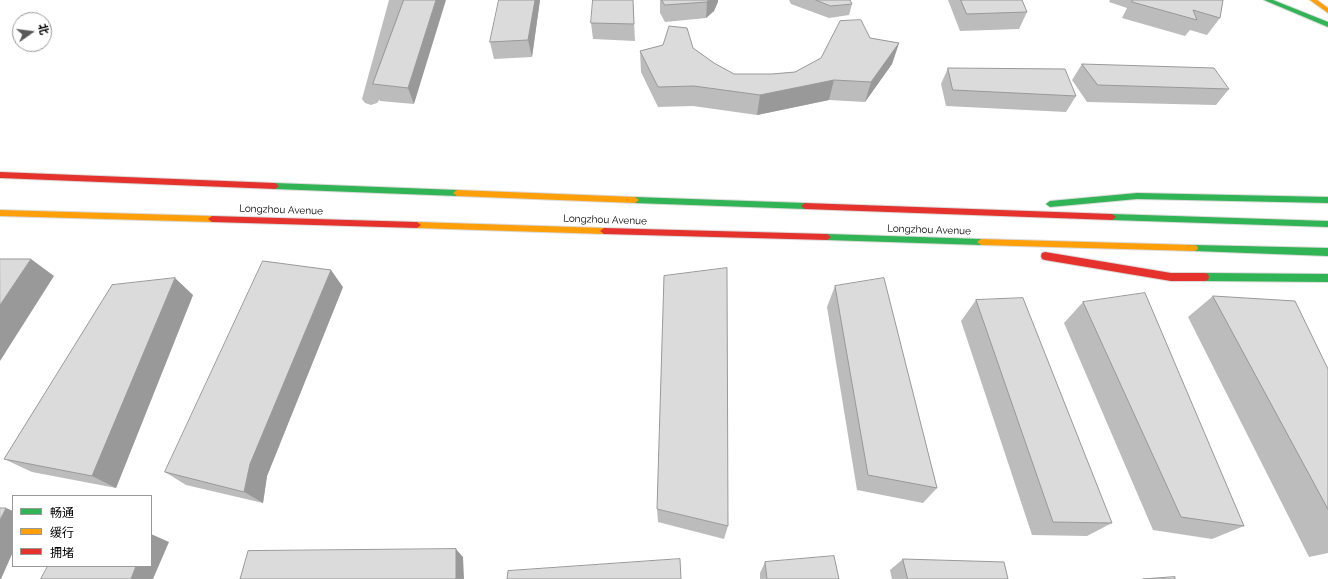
<!DOCTYPE html>
<meta charset="utf-8">
<style>
body{margin:0}
#map{position:relative;width:1328px;height:579px;overflow:hidden;background:#fff;font-family:Raleway,"Noto Sans SC",sans-serif}
canvas{display:block}
.legend{position:absolute;left:12px;top:495px;width:140px;height:72px;box-sizing:border-box;background:#fff;border:1px solid #999;margin:0;padding:5px 7px;list-style:none;font-size:12px;color:#000}
.legend li{display:flex;align-items:center;gap:8px;height:20px}
.legend b{width:20px;border:1px solid #999}
.north{position:absolute;left:12px;top:12px;width:40px;height:40px;box-sizing:border-box;background:#fff;border:1px solid #999;border-radius:50%;rotate:76deg;font-size:11px;font-weight:700;line-height:16px;text-align:center;color:#000}
.north::after{content:'';display:block;margin:auto;width:14px;height:18px;background:#595959;clip-path:polygon(50% 0,100% 100%,50% 72%,0 100%)}
</style>
<div id="map">
<canvas width="1328" height="579"></canvas>
<ul class="legend">
<li><b style="height:5px;background:#30b455"></b>畅通</li>
<li><b style="height:5px;background:#ff9f0a"></b>缓行</li>
<li><b style="height:5px;background:#e5322d"></b>拥堵</li>
</ul>
<div class="north">北</div>
</div>
<script>
const c = document.querySelector('canvas').getContext('2d');
c.lineJoin = 'round';
function strokePath(path, color, width, dash) {
  c.strokeStyle = color;
  c.lineWidth = width;
  c.lineCap = dash ? 'butt' : 'round';
  c.setLineDash(dash || []);
  c.stroke(path);
}
function fillPath(path, color) {
  c.fillStyle = color;
  c.fill(path, 'evenodd');
}
function write(font, color, halo, rows, align = 'center') {
  c.font = font + ' Raleway,sans-serif';
  c.lineWidth = 3;
  c.setLineDash([]);
  c.textBaseline = 'middle';
  c.strokeStyle = halo;
  c.fillStyle = color;
  for (const [text, x, y, turn = 0] of rows) {
    c.save();
    c.translate(x, y);
    c.rotate((+turn || 0) * Math.PI / 180);
    c.textAlign = isNaN(turn) ? turn : align;
    if (halo) c.strokeText(text, 0, 0);
    c.fillText(text, 0, 0);
    c.restore();
  }
}
const street = new Path2D(`
 M 389,0 L 405,0 L 380,99 L 377,103 L 371,105 L 365,103 L 362,99 Z`);
const fast = new Path2D(`
 M 1264,0 L 1273,0 L 1328,22 L 1328,27 Z
 M 275,183 L 457,190 L 461,193 L 457,196 L 275,189 L 271,186 Z
 M 1137,193 L 1328,197 L 1328,203 L 1137,199 L 1050,207 L 1046,204 L 1050,201 Z
 M 635,197 L 805,203 L 809,206 L 805,209 L 635,203 L 631,200 Z
 M 1112,214 L 1328,221 L 1328,227 L 1112,220 L 1108,217 Z
 M 827,234 L 981,239 L 985,242 L 981,245 L 827,240 L 823,237 Z
 M 1194,245 L 1328,248 L 1328,256 L 1194,251 L 1191,250 L 1190,248 L 1191,246 Z
 M 1205,273 L 1328,274 L 1328,282 L 1205,281 L 1202,280 L 1201,277 L 1202,274 Z`);
const slow = new Path2D(`
 M 1310,0 L 1317,0 L 1328,8 L 1328,13 Z
 M 457,190 L 635,197 L 639,200 L 635,203 L 457,196 L 453,193 Z
 M 0,210 L 212,216 L 216,219 L 212,222 L 0,216 Z
 M 417,222 L 604,228 L 608,231 L 604,234 L 417,228 L 413,225 Z
 M 981,239 L 1194,245 L 1197,246 L 1198,248 L 1197,250 L 1194,251 L 981,245 L 977,242 Z`);
const jam = new Path2D(`
 M 0,172 L 275,183 L 279,186 L 275,189 L 0,178 Z
 M 805,203 L 1112,214 L 1116,217 L 1112,220 L 805,209 L 801,206 Z
 M 212,216 L 417,222 L 421,225 L 417,228 L 212,222 L 208,219 Z
 M 604,228 L 827,234 L 831,237 L 827,240 L 604,234 L 600,231 Z
 M 1045,252 L 1171,273 L 1205,273 L 1208,274 L 1209,277 L 1208,280 L 1205,281 L 1171,281 L 1045,260 L 1042,259 L 1041,256 L 1042,253 Z`);
const wall = new Path2D(`
 M 404,0 L 414,104 L 380,101 L 373,84 Z
 M 540,0 L 532,57 L 494,59 L 490,42 Z
 M 633,0 L 635,41 L 593,39 L 591,23 Z
 M 660,0 L 718,0 L 714,11 L 706,18 L 665,22 L 660,13 Z
 M 789,0 L 850,0 L 852,4 L 849,15 L 829,18 L 791,4 Z
 M 948,0 L 1022,0 L 1027,12 L 1019,29 L 960,31 Z
 M 1110,0 L 1223,0 L 1220,18 L 1207,35 L 1190,30 L 1185,36 L 1122,18 L 1127,8 L 1109,2 Z
 M 870,38 L 899,43 L 892,64 L 865,102 L 829,100 L 757,115 L 693,106 L 658,107 L 641,72 L 640,51 L 693,48 L 714,63 L 734,74 L 772,74 L 795,72 Z
 M 1082,64 L 1229,89 L 1216,105 L 1087,102 L 1072,80 Z
 M 948,68 L 1076,96 L 1066,112 L 946,106 L 941,84 Z
 M 835,286 L 937,488 L 923,503 L 857,490 L 827,307 Z
 M 343,287 L 267,476 L 263,503 L 186,485 L 165,472 Z
 M 193,295 L 116,488 L 32,472 L 4,459 Z
 M 1213,296 L 1328,369 L 1328,553 L 1309,557 L 1188,317 Z
 M 976,300 L 1112,523 L 1087,536 L 1032,535 L 961,321 Z
 M 1083,302 L 1244,526 L 1212,539 L 1153,530 L 1064,323 Z
 M 657,509 L 728,526 L 724,539 L 658,522 Z
 M 903,559 L 1008,579 L 892,579 L 890,570 Z
 M 765,562 L 839,579 L 760,579 L 760,573 Z`);
const shadedWall = new Path2D(`
 M 436,0 L 446,0 L 414,104 L 408,88 Z
 M 535,0 L 540,0 L 532,57 L 528,40 Z
 M 709,0 L 718,0 L 718,2 L 714,11 L 706,18 L 707,2 Z
 M 899,43 L 892,64 L 865,102 L 871,82 Z
 M 834,80 L 829,100 L 757,115 L 760,95 Z
 M 31,259 L 54,276 L 0,361 L 0,305 Z
 M 331,270 L 343,287 L 267,476 L 263,503 L 244,492 L 250,464 Z
 M 175,278 L 193,295 L 116,488 L 92,476 Z
 M 6,508 L 13,511 L 13,552 L 1,579 L 0,579 L 0,520 Z
 M 151,534 L 169,542 L 153,579 L 131,579 L 136,566 L 151,566 Z
 M 456,549 L 463,557 L 464,579 L 456,579 Z`);
const building = new Path2D(`
 M 404,0 L 436,0 L 408,88 L 373,84 Z
 M 499,0 L 535,0 L 528,40 L 490,42 Z
 M 593,0 L 633,0 L 634,24 L 591,23 Z
 M 662,0 L 709,0 L 707,2 L 665,5 Z
 M 816,0 L 850,0 L 852,4 L 831,6 Z
 M 961,0 L 1022,0 L 1027,12 L 967,14 Z
 M 1133,0 L 1223,0 L 1220,18 L 1193,10 L 1197,20 L 1132,2 Z
 M 861,20 L 870,38 L 899,43 L 871,82 L 834,80 L 760,95 L 694,86 L 658,87 L 640,51 L 663,45 L 669,26 L 687,28 L 693,48 L 714,63 L 734,74 L 772,74 L 795,72 L 821,58 L 840,21 Z
 M 1082,64 L 1214,68 L 1229,89 L 1098,85 Z
 M 948,68 L 1065,69 L 1076,96 L 953,90 Z
 M 0,259 L 31,259 L 0,305 Z
 M 263,261 L 331,270 L 250,464 L 244,492 L 165,472 Z
 M 727,268 L 728,526 L 657,509 L 664,276 Z
 M 175,278 L 92,476 L 4,459 L 112,285 Z
 M 884,278 L 937,488 L 868,475 L 835,286 Z
 M 1145,293 L 1244,526 L 1181,517 L 1083,302 Z
 M 1213,296 L 1295,301 L 1328,369 L 1328,509 Z
 M 1023,298 L 1112,523 L 1053,522 L 976,300 Z
 M 0,508 L 6,508 L 0,520 Z
 M 456,549 L 456,579 L 240,579 L 248,551 Z
 M 834,556 L 839,579 L 767,579 L 765,562 Z
 M 680,559 L 681,579 L 507,579 L 508,571 Z
 M 903,559 L 1004,562 L 1008,579 L 908,579 Z
 M 48,566 L 136,566 L 131,579 L 41,579 Z
 M 1175,577 L 1175,579 L 1143,579 Z`);
const streetNames = [
 ["Longzhou Avenue",281,210,2],
 ["Longzhou Avenue",605,220,2],
 ["Longzhou Avenue",929,230,2]
];
strokePath(fast, '#dbdbdb', 2);
strokePath(slow, '#dbdbdb', 2);
strokePath(jam, '#dbdbdb', 2);
fillPath(street, '#bdbdbd');
fillPath(fast, '#30b455');
fillPath(slow, '#ff9f0a');
fillPath(jam, '#e5322d');
fillPath(wall, '#bcbcbc');
fillPath(shadedWall, '#999');
fillPath(building, '#dbdbdb');
strokePath(building, '#999', 1);
write('10px', '#000', '#fff', streetNames);
</script>
